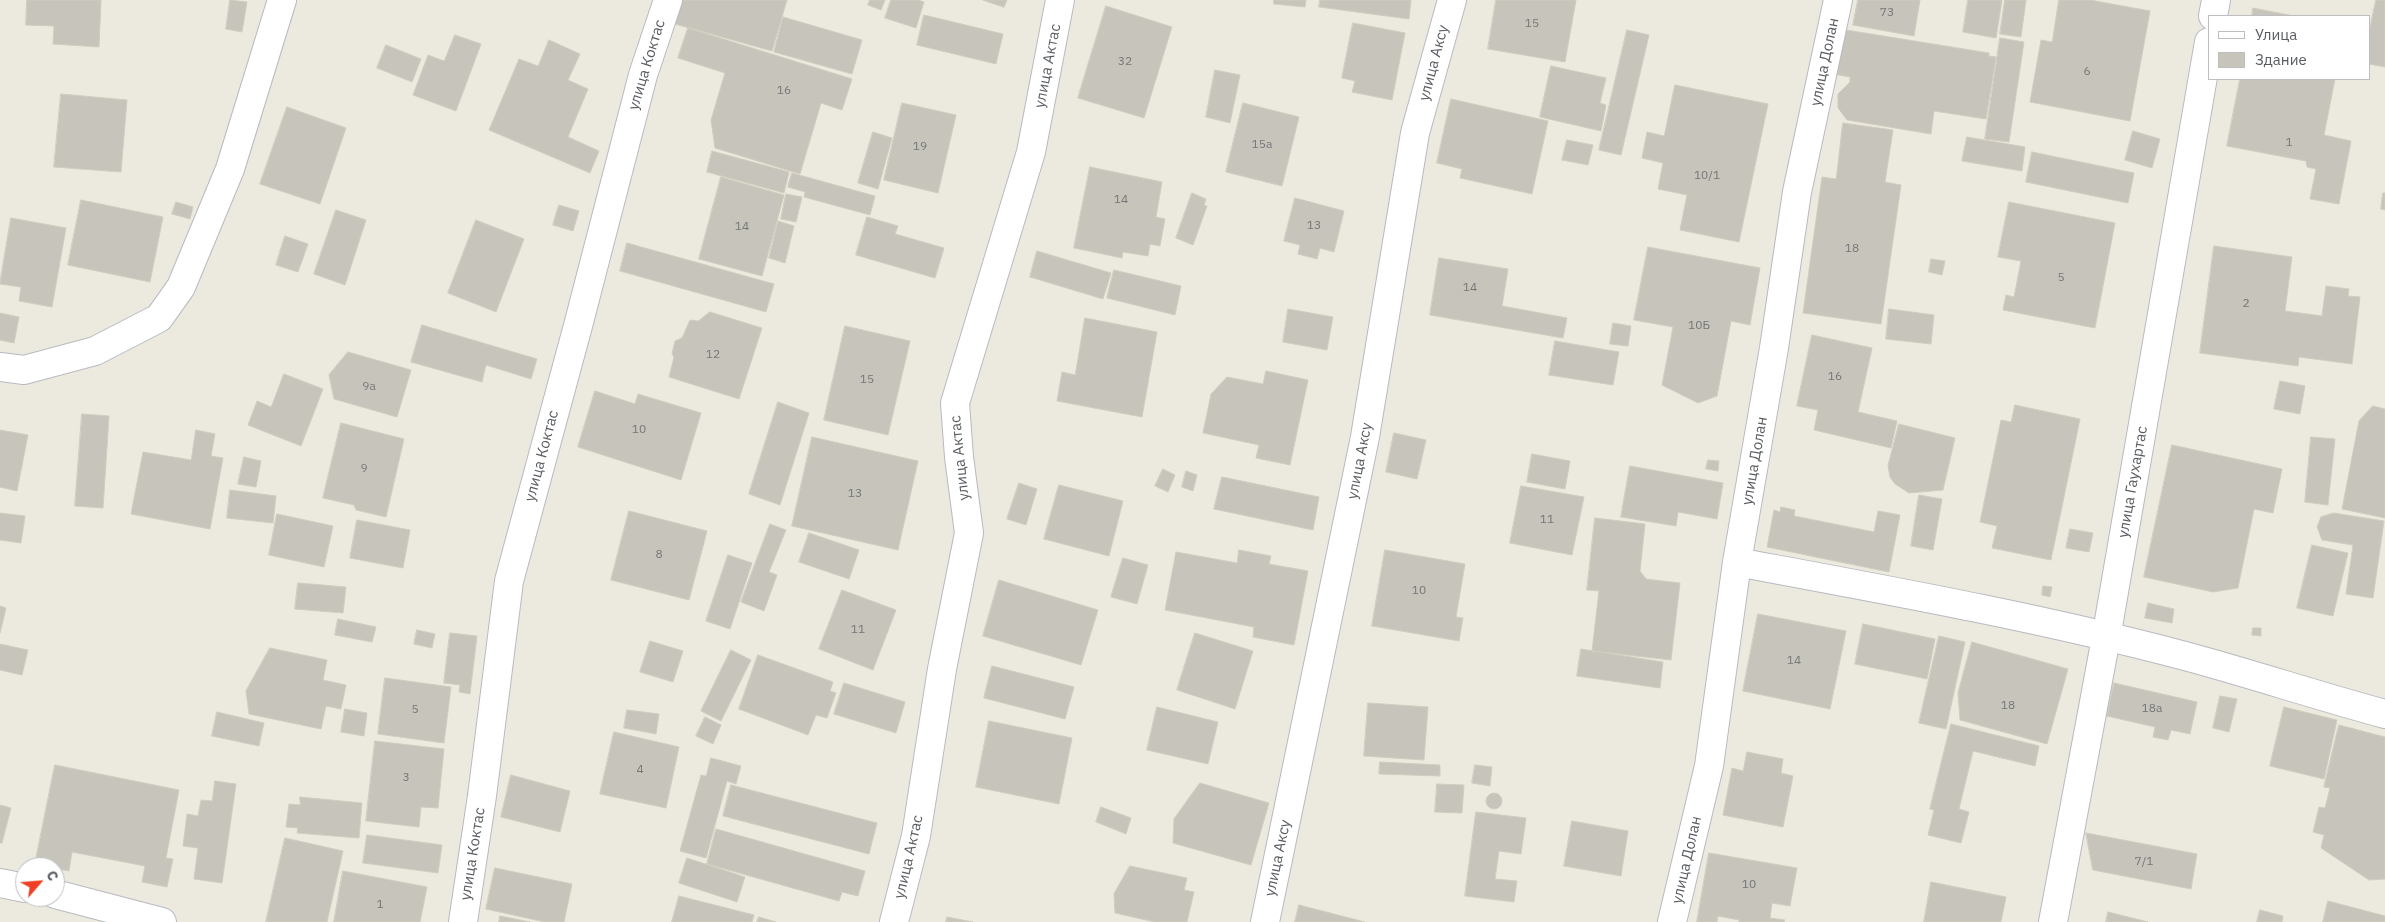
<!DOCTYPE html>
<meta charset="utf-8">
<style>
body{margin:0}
#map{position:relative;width:2385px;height:922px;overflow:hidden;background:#eceadf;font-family:"IBM Plex Sans",sans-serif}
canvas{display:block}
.legend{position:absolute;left:2208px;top:15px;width:162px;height:65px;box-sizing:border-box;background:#fff;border:1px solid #bcbec0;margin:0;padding:6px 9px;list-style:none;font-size:15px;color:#585c61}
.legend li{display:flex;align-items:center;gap:10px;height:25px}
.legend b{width:25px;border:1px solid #bcbec0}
.north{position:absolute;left:15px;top:857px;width:50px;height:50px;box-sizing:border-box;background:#fff;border:1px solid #bcbec0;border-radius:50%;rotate:63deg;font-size:14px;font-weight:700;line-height:20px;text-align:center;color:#585c61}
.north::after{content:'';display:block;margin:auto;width:18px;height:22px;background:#ed4024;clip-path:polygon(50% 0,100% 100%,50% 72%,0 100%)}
</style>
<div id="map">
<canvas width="2385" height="922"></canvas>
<ul class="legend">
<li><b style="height:6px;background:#fff"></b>Улица</li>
<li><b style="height:14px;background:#c7c4bc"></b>Здание</li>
</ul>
<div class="north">С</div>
</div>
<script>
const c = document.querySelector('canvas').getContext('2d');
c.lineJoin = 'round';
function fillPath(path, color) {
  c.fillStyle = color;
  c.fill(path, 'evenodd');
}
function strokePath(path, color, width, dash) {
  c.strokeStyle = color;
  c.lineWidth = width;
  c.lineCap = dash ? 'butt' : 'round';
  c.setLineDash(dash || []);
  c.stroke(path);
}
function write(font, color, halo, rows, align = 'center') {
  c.font = font + ' "IBM Plex Sans",sans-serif';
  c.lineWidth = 4;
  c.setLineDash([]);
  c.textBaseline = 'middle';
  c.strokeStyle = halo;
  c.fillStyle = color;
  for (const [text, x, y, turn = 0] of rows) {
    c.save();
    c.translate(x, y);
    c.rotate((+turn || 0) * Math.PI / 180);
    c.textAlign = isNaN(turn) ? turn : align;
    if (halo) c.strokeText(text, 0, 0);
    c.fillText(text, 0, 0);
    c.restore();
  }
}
const building = new Path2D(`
 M 27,0 L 101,0 L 99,47 L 53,44 L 54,26 L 26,25 Z
 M 230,0 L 247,2 L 242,32 L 226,29 Z
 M 682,0 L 787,0 L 772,51 L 675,24 Z
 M 870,0 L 885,0 L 881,10 L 868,5 Z
 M 891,0 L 918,0 L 924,2 L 916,28 L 885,18 Z
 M 983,0 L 1007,0 L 1004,7 Z
 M 1274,0 L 1306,0 L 1305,7 L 1274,4 Z
 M 1320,0 L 1411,0 L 1409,19 L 1319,7 Z
 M 1496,0 L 1576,0 L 1565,62 L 1488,49 Z
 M 1858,0 L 1920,0 L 1914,36 L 1853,25 Z
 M 1968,0 L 2002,0 L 1996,38 L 1963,32 Z
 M 2005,0 L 2026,0 L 2021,37 L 2000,34 Z
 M 2059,0 L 2090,0 L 2150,11 L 2130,121 L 2030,102 L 2041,40 L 2052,42 Z
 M 2376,0 L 2385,0 L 2385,67 L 2369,64 L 2369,33 Z
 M 1106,6 L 1172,27 L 1144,118 L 1078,98 Z
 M 2253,8 L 2294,16 L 2252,16 Z
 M 924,15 L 1003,34 L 996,64 L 917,45 Z
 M 783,17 L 862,40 L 852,74 L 774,52 Z
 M 1353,23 L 1405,33 L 1392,100 L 1352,92 L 1355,81 L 1342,78 Z
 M 688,28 L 852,79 L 842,110 L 821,103 L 800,174 L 715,148 L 711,120 L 725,73 L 678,58 Z
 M 1840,29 L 1989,53 L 1989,56 L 1996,57 L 1986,119 L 1934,111 L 1931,134 L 1847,120 L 1838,108 L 1838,94 L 1850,82 L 1850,77 L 1833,74 Z
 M 1627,30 L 1649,35 L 1621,155 L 1599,150 Z
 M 455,35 L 481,44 L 456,111 L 413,95 L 428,55 L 444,61 Z
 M 2000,38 L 2024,42 L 2009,142 L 1985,139 Z
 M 549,40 L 580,54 L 568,80 L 588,89 L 568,137 L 599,151 L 590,173 L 489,130 L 519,59 L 538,66 Z
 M 386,45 L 421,59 L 412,82 L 377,68 Z
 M 1551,66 L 1606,78 L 1600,103 L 1606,105 L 1601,131 L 1540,117 Z
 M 1215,70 L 1240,75 L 1230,123 L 1206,117 Z
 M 2240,79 L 2335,79 L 2324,135 L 2351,141 L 2339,204 L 2310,199 L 2316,169 L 2307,167 L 2306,161 L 2227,146 Z
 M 1675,85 L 1768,104 L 1739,242 L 1680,230 L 1687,195 L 1658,189 L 1663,163 L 1642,158 L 1647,132 L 1664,136 Z
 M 61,94 L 127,100 L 121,172 L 54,167 Z
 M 1451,99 L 1548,121 L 1532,194 L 1460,178 L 1462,169 L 1437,163 Z
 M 902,103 L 956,115 L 938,193 L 884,180 Z
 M 1243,103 L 1299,117 L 1282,186 L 1226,172 Z
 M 287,107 L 346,128 L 320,204 L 260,184 Z
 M 1843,123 L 1893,130 L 1885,182 L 1901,185 L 1881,324 L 1803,313 L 1822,177 L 1836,179 Z
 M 2133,131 L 2160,139 L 2152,168 L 2125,160 Z
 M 873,132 L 892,138 L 878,189 L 858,183 Z
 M 1967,137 L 2025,147 L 2022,171 L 1962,161 Z
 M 1567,140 L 1593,145 L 1588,165 L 1562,160 Z
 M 712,151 L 789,172 L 784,193 L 707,172 Z
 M 2032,152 L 2134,173 L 2128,203 L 2026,182 Z
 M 1090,167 L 1162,182 L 1156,217 L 1165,219 L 1160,246 L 1150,244 L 1148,256 L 1123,252 L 1122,258 L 1074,248 Z
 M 792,173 L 875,196 L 870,215 L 804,197 L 805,192 L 788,187 Z
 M 721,177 L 784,195 L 762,276 L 699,259 Z
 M 1192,193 L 1206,199 L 1204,205 L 1207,206 L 1193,245 L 1176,238 Z
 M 2383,193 L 2385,193 L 2385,210 L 2381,209 Z
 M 786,194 L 802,197 L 796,222 L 781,219 Z
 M 1295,198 L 1344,211 L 1334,252 L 1320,248 L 1317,259 L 1298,254 L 1300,245 L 1284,241 Z
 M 81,200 L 163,217 L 150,282 L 68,265 Z
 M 176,202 L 193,207 L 190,219 L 172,214 Z
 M 2009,202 L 2115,223 L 2095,328 L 2003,310 L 2006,295 L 2014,297 L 2021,261 L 1998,257 Z
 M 559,205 L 579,211 L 573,231 L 553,225 Z
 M 336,210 L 366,220 L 345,285 L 314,274 Z
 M 867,217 L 898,226 L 895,234 L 944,248 L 935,278 L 856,255 Z
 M 11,218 L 66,228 L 52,307 L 19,301 L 21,287 L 0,284 Z
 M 476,220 L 524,239 L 496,312 L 448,293 Z
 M 778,221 L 794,226 L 785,263 L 769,258 Z
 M 285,236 L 308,244 L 298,272 L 276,265 Z
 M 627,243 L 774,284 L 766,312 L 620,271 Z
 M 2214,246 L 2292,257 L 2285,311 L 2322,316 L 2326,286 L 2349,289 L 2348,296 L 2360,297 L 2352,364 L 2299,357 L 2298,366 L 2200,353 Z
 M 1648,247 L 1760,268 L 1750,325 L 1731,321 L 1717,396 L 1698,403 L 1662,385 L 1673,327 L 1634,320 Z
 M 1037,251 L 1111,273 L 1103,299 L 1030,277 Z
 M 1439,258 L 1508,269 L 1502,306 L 1567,318 L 1563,338 L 1430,315 Z
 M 1931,259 L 1945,261 L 1942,275 L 1929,272 Z
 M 1114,270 L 1181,286 L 1175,315 L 1107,298 Z
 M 1288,309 L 1333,317 L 1327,350 L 1283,342 Z
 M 1889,309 L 1934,315 L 1931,344 L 1886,339 Z
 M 710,312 L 762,328 L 739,399 L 669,377 L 674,357 L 672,354 L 675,341 L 682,338 L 690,320 L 698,321 Z
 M 0,313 L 19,317 L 14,343 L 0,340 Z
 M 1085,318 L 1157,332 L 1142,417 L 1057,401 L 1062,372 L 1075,375 Z
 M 1613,323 L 1631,326 L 1628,346 L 1610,344 Z
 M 422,325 L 537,359 L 531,379 L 486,365 L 482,382 L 411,362 Z
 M 845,326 L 910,341 L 888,435 L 824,420 Z
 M 1812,335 L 1872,348 L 1858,412 L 1897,421 L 1891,448 L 1814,430 L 1818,410 L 1797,406 Z
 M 1555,341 L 1619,352 L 1613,385 L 1549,375 Z
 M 348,352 L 411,370 L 397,417 L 334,399 L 329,375 Z
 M 1266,371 L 1308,380 L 1290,465 L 1256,458 L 1259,445 L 1203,433 L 1211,394 L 1227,377 L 1263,384 Z
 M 284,374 L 323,389 L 301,446 L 248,425 L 257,401 L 271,407 Z
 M 2280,381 L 2305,386 L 2300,414 L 2274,409 Z
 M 595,391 L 635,404 L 638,394 L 701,413 L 681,480 L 578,447 Z
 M 778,402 L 809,413 L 780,505 L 749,494 Z
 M 2015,405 L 2080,419 L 2051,560 L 1992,548 L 1997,526 L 1980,522 L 2001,420 L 2011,422 Z
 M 2373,406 L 2385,409 L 2385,518 L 2342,509 L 2359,421 Z
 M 82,414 L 109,416 L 103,508 L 75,506 Z
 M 341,423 L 404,439 L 386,517 L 356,510 L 354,505 L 323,498 Z
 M 1899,424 L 1955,438 L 1943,490 L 1909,493 L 1895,484 L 1890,477 L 1888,466 Z
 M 0,430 L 28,435 L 17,491 L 0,487 Z
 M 196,430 L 215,434 L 211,456 L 223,458 L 210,529 L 131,514 L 143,452 L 191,460 Z
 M 1394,433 L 1426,440 L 1417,479 L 1386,472 Z
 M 812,437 L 918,461 L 898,550 L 792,526 Z
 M 2311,437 L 2335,439 L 2328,505 L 2305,502 Z
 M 2172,445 L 2282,469 L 2273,513 L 2254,509 L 2238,588 L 2213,592 L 2144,577 Z
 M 1532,454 L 1570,461 L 1565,489 L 1527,482 Z
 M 244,457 L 261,461 L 256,487 L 238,484 Z
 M 1708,460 L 1719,461 L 1718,471 L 1706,469 Z
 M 1630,466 L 1723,483 L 1717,519 L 1678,512 L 1676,526 L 1621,517 Z
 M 1163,469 L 1175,475 L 1168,492 L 1155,486 Z
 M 1186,471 L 1197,475 L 1193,491 L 1182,487 Z
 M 1222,477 L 1319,497 L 1313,530 L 1214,509 Z
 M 1019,483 L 1037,489 L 1026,525 L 1007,519 Z
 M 1059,485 L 1123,501 L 1109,556 L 1044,539 Z
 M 1521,486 L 1584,497 L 1572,555 L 1510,543 Z
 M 230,490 L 276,496 L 273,523 L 227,518 Z
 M 1919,495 L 1942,499 L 1933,550 L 1911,546 Z
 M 1781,507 L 1795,510 L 1794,516 L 1874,532 L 1878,511 L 1900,515 L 1889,572 L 1767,547 L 1774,510 L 1780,512 Z
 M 629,511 L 707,531 L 689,600 L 611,580 Z
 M 0,513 L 25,516 L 21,543 L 0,540 Z
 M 2334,513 L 2384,521 L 2373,598 L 2346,594 L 2353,545 L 2322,540 L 2317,527 L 2321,517 Z
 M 277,514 L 333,526 L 324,567 L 269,555 Z
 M 1595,518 L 1645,524 L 1640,571 L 1646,579 L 1680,583 L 1671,660 L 1592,651 L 1599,591 L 1587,590 Z
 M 357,520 L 410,530 L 403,568 L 350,558 Z
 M 770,524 L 786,530 L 769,572 L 777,575 L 764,611 L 741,602 Z
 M 2070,529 L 2093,533 L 2089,552 L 2066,548 Z
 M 809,533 L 859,550 L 849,579 L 799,562 Z
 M 2312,545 L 2348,553 L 2333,616 L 2297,608 Z
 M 1239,550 L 1271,556 L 1269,564 L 1308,571 L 1294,645 L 1253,637 L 1254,627 L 1165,610 L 1176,552 L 1237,563 Z
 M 1385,550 L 1465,564 L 1456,617 L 1463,618 L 1459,641 L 1372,626 Z
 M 728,555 L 752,563 L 730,629 L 706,621 Z
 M 1123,558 L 1148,565 L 1137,604 L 1111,597 Z
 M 999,580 L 1098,610 L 1081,665 L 983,636 Z
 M 298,583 L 346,587 L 343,613 L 295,609 Z
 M 2043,586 L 2052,587 L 2050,597 L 2042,595 Z
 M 842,590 L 896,610 L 873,670 L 819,649 Z
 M 2148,603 L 2174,609 L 2172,623 L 2145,618 Z
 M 0,606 L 6,608 L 0,633 Z
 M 1758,614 L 1846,631 L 1830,709 L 1743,691 Z
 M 338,619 L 376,627 L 372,642 L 335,635 Z
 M 1863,624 L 1935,639 L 1927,679 L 1855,664 Z
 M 2253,628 L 2261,628 L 2261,636 L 2252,635 Z
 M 417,630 L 435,634 L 432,648 L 414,644 Z
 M 450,633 L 477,636 L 470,694 L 459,692 L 460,685 L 444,683 Z
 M 1195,633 L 1253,651 L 1235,709 L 1177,690 Z
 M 1939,636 L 1965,642 L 1946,729 L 1919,723 Z
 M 650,641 L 683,651 L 673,682 L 640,672 Z
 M 1972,642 L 2068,669 L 2047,744 L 1960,720 L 1958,693 Z
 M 0,644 L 28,650 L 22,675 L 0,670 Z
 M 270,648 L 327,660 L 323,680 L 346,685 L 341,709 L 326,706 L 321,729 L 249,714 L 246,691 Z
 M 1581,649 L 1663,662 L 1660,688 L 1577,676 Z
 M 731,650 L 751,660 L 721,721 L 701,711 Z
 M 758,655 L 833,682 L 830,691 L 836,693 L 827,718 L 816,715 L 808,735 L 739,709 Z
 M 992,666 L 1074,687 L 1065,719 L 984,698 Z
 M 385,678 L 451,687 L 444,743 L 378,734 Z
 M 844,683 L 905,702 L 896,733 L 834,714 Z
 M 2114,683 L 2197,702 L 2190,734 L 2171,730 L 2168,740 L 2153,737 L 2155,727 L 2107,716 Z
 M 2220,696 L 2237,699 L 2229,732 L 2213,728 Z
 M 1368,703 L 1428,707 L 1424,760 L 1364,756 Z
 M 1157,707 L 1218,722 L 1208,764 L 1147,750 Z
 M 2284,707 L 2337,720 L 2324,779 L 2270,766 Z
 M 345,709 L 367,713 L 364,736 L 341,732 Z
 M 627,710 L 659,714 L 656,734 L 624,728 Z
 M 217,712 L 264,723 L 259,746 L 212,736 Z
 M 705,717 L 721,725 L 713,744 L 696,736 Z
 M 989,721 L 1072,738 L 1059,804 L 976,787 Z
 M 1951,724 L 2039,746 L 2035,766 L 1973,751 L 1959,809 L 1969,812 L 1961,843 L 1928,835 L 1934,810 L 1930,809 Z
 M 2339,725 L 2385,737 L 2385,879 L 2369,880 L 2321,848 L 2324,835 L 2313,832 L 2319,807 L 2325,808 L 2330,788 L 2324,787 Z
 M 614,732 L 679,747 L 666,808 L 600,794 Z
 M 375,741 L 444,749 L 438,808 L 421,807 L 419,827 L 366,821 Z
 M 1747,752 L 1783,759 L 1781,773 L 1793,776 L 1783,827 L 1723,815 L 1732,768 L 1743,771 Z
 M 711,758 L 741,766 L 736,784 L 727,781 L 706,858 L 680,851 L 701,775 L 706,776 Z
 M 1380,762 L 1440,765 L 1440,776 L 1379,774 Z
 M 55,765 L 179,790 L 166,858 L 173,859 L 167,887 L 142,882 L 145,866 L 72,852 L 69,871 L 35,864 Z
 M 1475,765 L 1492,767 L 1490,786 L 1472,783 Z
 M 511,775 L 570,791 L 560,832 L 501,817 Z
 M 215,781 L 236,784 L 222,883 L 194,879 L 198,848 L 183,846 L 187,814 L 198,816 L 201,800 L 212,801 Z
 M 1200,783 L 1269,803 L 1251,865 L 1173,843 L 1174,819 Z
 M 1437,784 L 1464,785 L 1462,813 L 1435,812 Z
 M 731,785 L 877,823 L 869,854 L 723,816 Z
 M1486 801a8 8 0 1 1 16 0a8 8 0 1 1-16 0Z
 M 300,797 L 362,803 L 359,838 L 297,833 L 298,828 L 286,827 L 289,804 L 300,805 Z
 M 0,805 L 11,808 L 2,843 L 0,843 Z
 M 1101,807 L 1131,818 L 1126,834 L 1096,822 Z
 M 1476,812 L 1526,818 L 1521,854 L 1499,851 L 1495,879 L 1517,881 L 1514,902 L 1465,896 Z
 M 1572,821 L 1628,831 L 1621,876 L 1564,866 Z
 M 716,829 L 865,871 L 858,896 L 842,892 L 839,901 L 707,864 Z
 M 2086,833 L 2197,854 L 2191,889 L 2093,870 Z
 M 367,835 L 442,845 L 438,873 L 363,863 Z
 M 285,838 L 343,851 L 327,922 L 266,922 Z
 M 1709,853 L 1797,868 L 1790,906 L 1772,903 L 1770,918 L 1785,920 L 1784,922 L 1739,922 L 1739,920 L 1718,916 L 1717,922 L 1697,922 Z
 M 687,858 L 745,877 L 737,902 L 679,883 Z
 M 1130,866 L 1187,878 L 1184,890 L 1194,892 L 1187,922 L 1155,922 L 1115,913 L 1114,894 Z
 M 495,868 L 572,884 L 564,922 L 545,922 L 486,909 Z
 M 343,871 L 427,887 L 420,922 L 334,922 Z
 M 1931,882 L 2006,897 L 2001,922 L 1924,922 Z
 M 679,896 L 754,915 L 752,922 L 672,922 Z
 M 2328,901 L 2385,916 L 2385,922 L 2323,922 Z
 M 1299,905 L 1365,922 L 1295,922 Z
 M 2260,910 L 2283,916 L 2282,922 L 2257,922 Z
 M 2108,912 L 2148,922 L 2106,922 Z
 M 500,916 L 530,922 L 499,922 Z
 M 759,917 L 776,922 L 757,922 Z
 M 947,917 L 973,922 L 946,922 Z`);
const street = new Path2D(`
 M 2213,16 L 2216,0
 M 0,367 L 24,370 L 95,351 L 159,318 L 181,287 L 230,169 L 282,0
 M 1737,562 C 1887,590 2038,617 2185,656 C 2252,674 2318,696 2385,714
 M 0,883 L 25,888
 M 55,894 L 162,922
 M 463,922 L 482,796 L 509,581 L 579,322 L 643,75 L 668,0
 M 894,922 L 916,836 L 942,669 L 969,533 L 959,457 L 955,403 L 1031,152 L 1060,0
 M 1265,922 L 1365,437 L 1415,133 L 1452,0
 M 1672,922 L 1709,766 L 1737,562 L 1774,348 L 1797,192 L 1838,0
 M 2053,922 L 2106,638 L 2209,42`);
const numberNames = [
 ["73",1887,13],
 ["15",1532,24],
 ["32",1125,62],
 ["6",2087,72],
 ["16",784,91],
 ["1",2289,143],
 ["15а",1262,145],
 ["19",920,147],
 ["10/1",1707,176],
 ["14",1121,200],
 ["13",1314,226],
 ["14",742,227],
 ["18",1852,249],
 ["5",2061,278],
 ["14",1470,288],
 ["2",2246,304],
 ["10Б",1699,326],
 ["12",713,355],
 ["16",1835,377],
 ["15",867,380],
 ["9а",369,387],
 ["10",639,430],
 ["9",364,469],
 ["13",855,494],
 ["11",1547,520],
 ["8",659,555],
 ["10",1419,591],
 ["11",858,630],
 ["14",1794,661],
 ["18",2008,706],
 ["18а",2152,709],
 ["5",415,710],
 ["4",640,770],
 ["3",406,778],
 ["7/1",2144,862],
 ["10",1749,885],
 ["1",380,905]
];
const streetNames = [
 ["улица Долан",1825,62,-78],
 ["улица Аксу",1434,63,-75],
 ["улица Коктас",647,65,-73],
 ["улица Актас",1048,66,-79],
 ["улица Коктас",542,456,-75],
 ["улица Актас",960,458,-96],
 ["улица Аксу",1360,461,-79],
 ["улица Долан",1755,461,-80],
 ["улица Гаухартас",2133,482,-80],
 ["улица Коктас",473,854,-81],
 ["улица Актас",909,857,-77],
 ["улица Аксу",1278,858,-78],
 ["улица Долан",1687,860,-77]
];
fillPath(building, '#c7c4bc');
strokePath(building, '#d1ccbd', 1);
strokePath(street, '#b7babf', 30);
strokePath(street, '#fff', 28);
write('12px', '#747678', null, numberNames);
write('15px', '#585c61', '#fff', streetNames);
</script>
